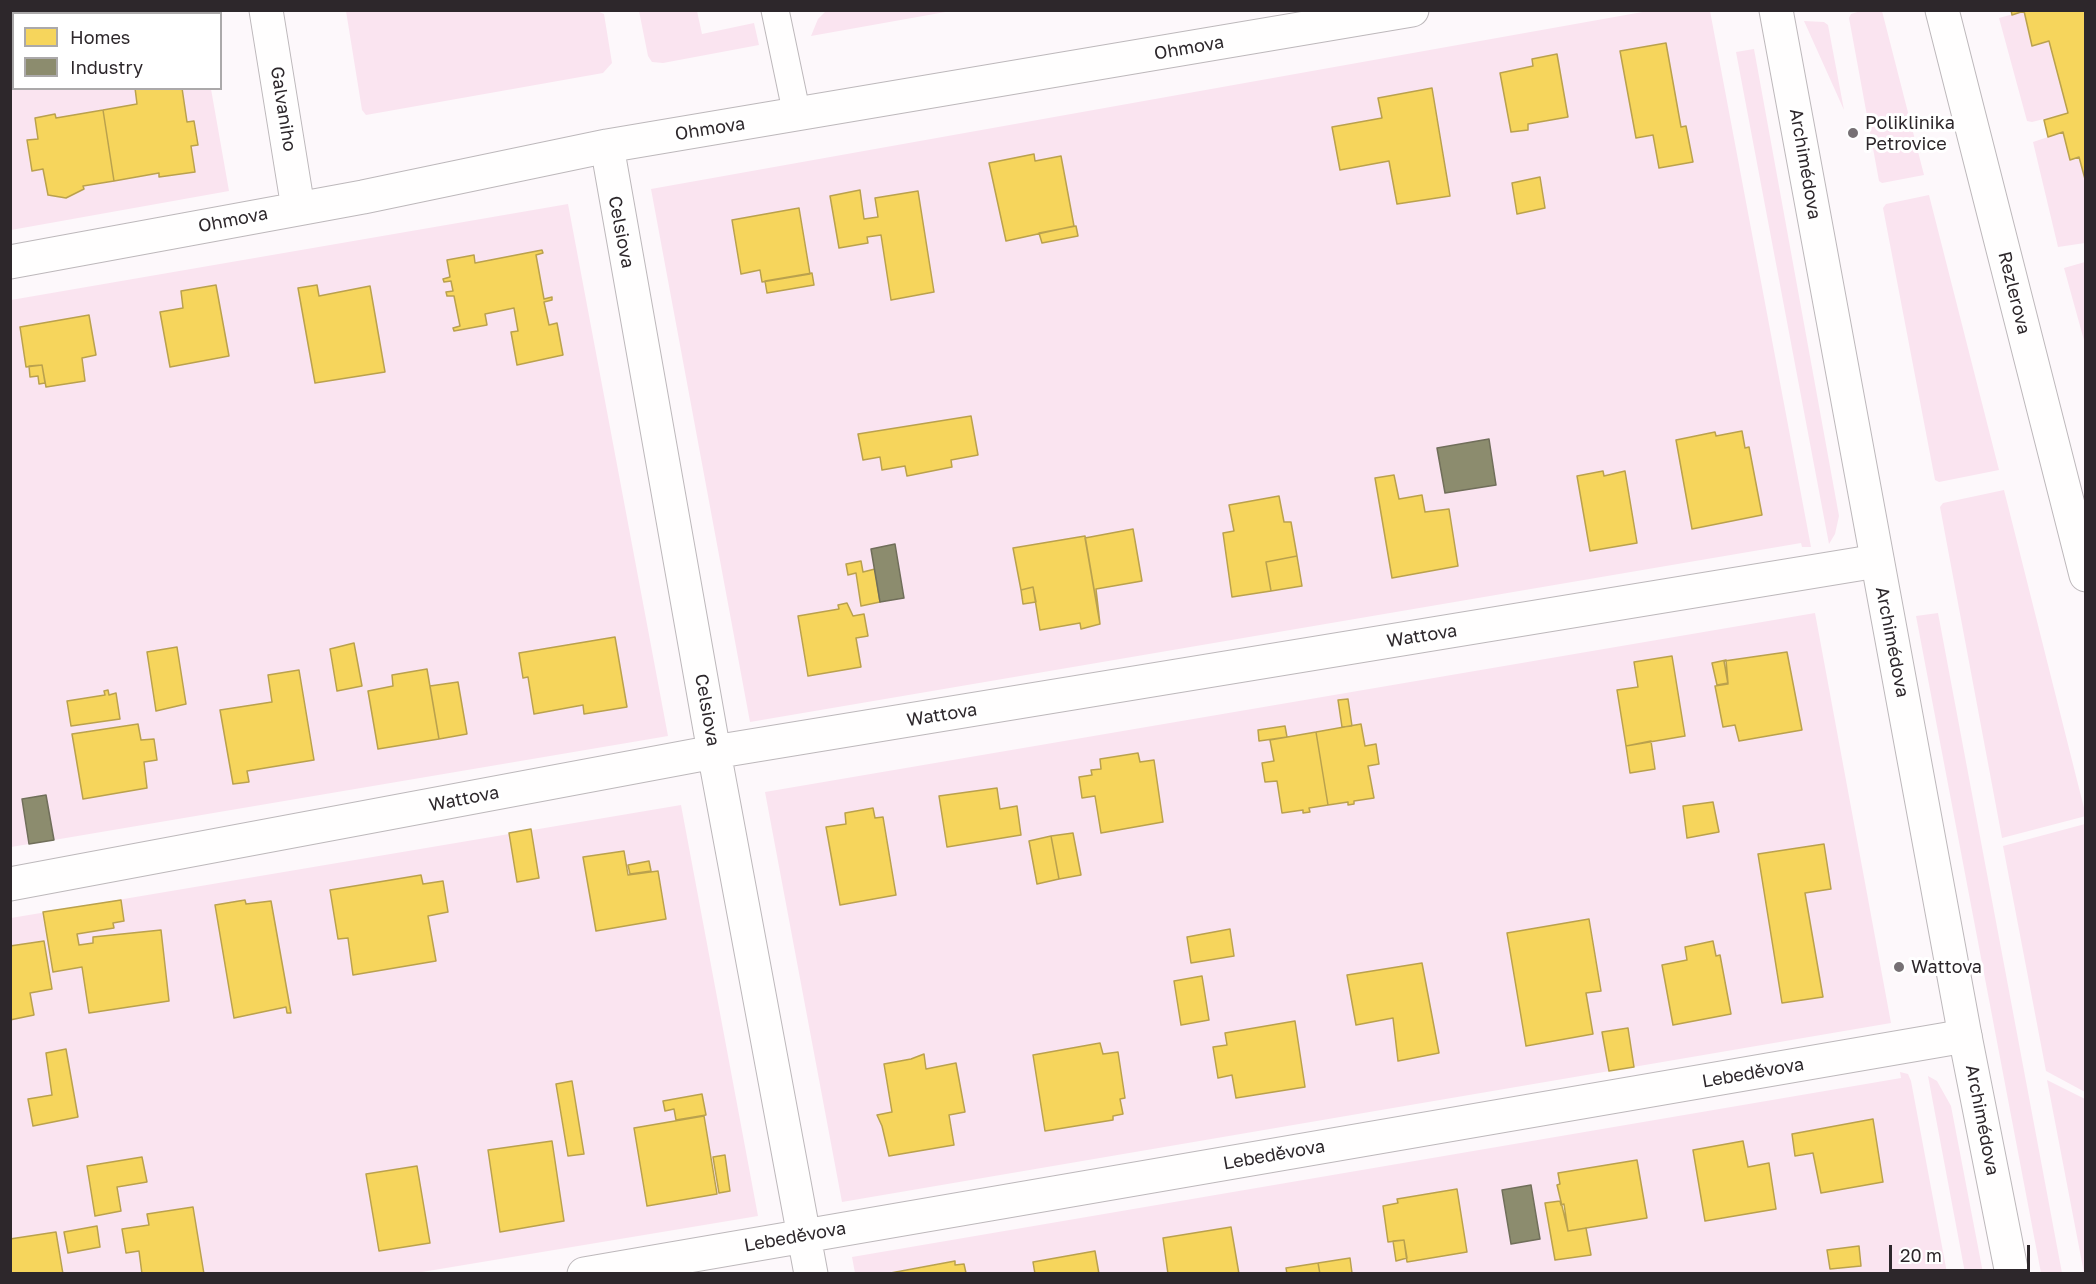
<!DOCTYPE html>
<meta charset="utf-8">
<style>
body{margin:0}
#map{position:relative;width:2096px;height:1284px;overflow:hidden;background:#fdf8fb;font-family:"Golos Text",sans-serif}
canvas{display:block}
.frame{position:absolute;inset:0;border:12px solid #2d272b;pointer-events:none}
.legend{position:absolute;left:12px;top:12px;width:210px;height:78px;box-sizing:border-box;background:#fff;border:2px solid #aba9aa;margin:0;padding:8px 10px;list-style:none;font-size:18px;color:#2d272b}
.legend li{display:flex;align-items:center;gap:12px;height:30px}
.legend b{width:30px;border:2px solid #aba9aa}
.scale{position:absolute;left:1889px;top:1245px;width:141px;height:27px;box-sizing:border-box;border:3px solid #2d272b;border-top:0;padding-left:8px;font-size:18px;line-height:21px;white-space:nowrap;color:#2d272b;-webkit-text-stroke:4px #fff;paint-order:stroke}
</style>
<div id="map">
<canvas width="2096" height="1284"></canvas>
<div class="frame"></div>
<ul class="legend">
<li><b style="height:16px;background:#f6d55c"></b>Homes</li>
<li><b style="height:16px;background:#8c8c6e"></b>Industry</li>
</ul>
<div class="scale">20 m</div>
</div>
<script>
const c = document.querySelector('canvas').getContext('2d');
c.lineJoin = 'round';
function fillPath(path, color) {
  c.fillStyle = color;
  c.fill(path, 'evenodd');
}
function strokePath(path, color, width, dash) {
  c.strokeStyle = color;
  c.lineWidth = width;
  c.lineCap = dash ? 'butt' : 'round';
  c.setLineDash(dash || []);
  c.stroke(path);
}
function write(font, color, halo, rows, align = 'center') {
  c.font = font + ' "Golos Text",sans-serif';
  c.lineWidth = 6;
  c.setLineDash([]);
  c.textBaseline = 'middle';
  c.strokeStyle = halo;
  c.fillStyle = color;
  for (const [text, x, y, turn = 0] of rows) {
    c.save();
    c.translate(x, y);
    c.rotate((+turn || 0) * Math.PI / 180);
    c.textAlign = isNaN(turn) ? turn : align;
    if (halo) c.strokeText(text, 0, 0);
    c.fillText(text, 0, 0);
    c.restore();
  }
}
const green = new Path2D(`
 M 1864,10 L 1882,11 L 1924,175 L 1882,183 L 1879,181 L 1849,18 L 1851,14 Z
 M 11,11 L 197,11 L 198,13 L 14,14 L 14,88 L 135,89 L 137,104 L 56,118 L 55,114 L 35,118 L 38,139 L 28,140 L 33,171 L 43,169 L 48,195 L 66,198 L 83,186 L 159,173 L 160,177 L 195,172 L 191,146 L 198,144 L 194,121 L 187,122 L 182,89 L 211,89 L 229,191 L 11,230 Z
 M 346,11 L 597,11 L 604,14 L 612,63 L 603,73 L 366,115 L 362,110 Z
 M 639,11 L 697,11 L 702,34 L 754,23 L 759,45 L 663,63 L 652,62 L 648,56 Z
 M 826,11 L 826,10 L 951,11 L 811,36 L 818,19 Z
 M 1648,11 L 1710,11 L 1811,547 L 1802,547 L 1801,543 L 750,722 L 651,189 Z
 M 2024,11 L 2032,46 L 2049,41 L 2068,113 L 2032,122 L 2027,121 L 1999,18 Z
 M 1804,21 L 1824,22 L 1828,25 L 1844,110 Z
 M 1754,49 L 1839,516 L 1835,534 L 1829,544 L 1736,52 Z
 M 2063,132 L 2071,160 L 2079,157 L 2085,183 L 2085,243 L 2058,247 L 2033,142 Z
 M 1929,195 L 1999,470 L 1939,482 L 1935,480 L 1883,208 L 1886,204 Z
 M 568,204 L 668,736 L 54,840 L 46,795 L 22,798 L 29,844 L 11,847 L 11,300 ZM 542,250 L 543,253 L 536,255 L 544,299 L 551,297 L 552,300 L 544,302 L 549,325 L 557,323 L 517,364 L 511,333 L 518,331 L 514,308 L 485,314 L 454,331 L 453,328 L 460,326 L 454,296 L 447,296 L 446,293 L 453,291 L 451,281 L 444,282 L 443,279 L 450,277 L 447,260 L 474,255 L 475,263 ZM 216,285 L 229,356 L 183,308 L 181,291 ZM 317,285 L 319,296 L 370,286 L 385,372 L 315,382 L 298,289 ZM 89,315 L 96,355 L 82,358 L 84,381 L 46,387 L 42,365 L 26,367 L 20,327 ZM 615,637 L 627,707 L 584,713 L 583,705 L 535,714 L 528,677 L 520,653 ZM 354,643 L 361,686 L 337,691 L 330,649 ZM 177,647 L 185,704 L 156,710 L 147,652 ZM 427,669 L 430,686 L 458,683 L 467,734 L 378,749 L 368,691 L 393,686 L 392,675 ZM 299,670 L 314,760 L 247,771 L 249,782 L 233,784 L 220,710 L 272,702 L 268,675 ZM 104,691 L 108,691 L 120,718 L 71,726 L 67,701 L 105,695 ZM 138,724 L 141,740 L 154,739 L 157,760 L 144,762 L 147,788 L 83,798 Z
 M 2085,262 L 2086,262 L 2085,344 L 2064,268 Z
 M 2004,490 L 2086,816 L 2002,838 L 1940,507 L 1943,503 Z
 M 1815,613 L 1891,1023 L 842,1202 L 765,792 Z
 M 1938,613 L 2062,1273 L 2041,1273 L 1916,616 Z
 M 681,805 L 758,1216 L 416,1273 L 11,1274 L 11,918 Z
 M 2085,824 L 2086,824 L 2085,1092 L 2046,1071 L 2003,846 Z
 M 1900,1072 L 1908,1074 L 1911,1081 L 1947,1273 L 1352,1273 L 1349,1258 L 1287,1268 L 1287,1273 L 1239,1273 L 1231,1227 L 1163,1238 L 1168,1273 L 1099,1273 L 1095,1251 L 1033,1262 L 1035,1274 L 966,1273 L 955,1265 L 955,1261 L 885,1273 L 855,1273 L 852,1257 L 1901,1078 ZM 1873,1119 L 1883,1181 L 1821,1192 L 1813,1153 L 1795,1155 L 1792,1135 ZM 1743,1142 L 1748,1167 L 1769,1164 L 1776,1209 L 1706,1221 L 1694,1150 ZM 1637,1160 L 1647,1218 L 1586,1228 L 1591,1254 L 1556,1260 L 1545,1204 L 1560,1201 L 1559,1173 ZM 1531,1186 L 1540,1239 L 1511,1243 L 1502,1190 ZM 1457,1189 L 1467,1252 L 1408,1262 L 1407,1258 L 1396,1261 L 1393,1241 L 1388,1242 L 1383,1206 L 1398,1203 L 1397,1199 ZM 1859,1246 L 1860,1266 L 1830,1269 L 1828,1250 Z
 M 1928,1076 L 1937,1081 L 1951,1106 L 1983,1273 L 1965,1273 Z
 M 2047,1080 L 2085,1099 L 2085,1273 L 2084,1273 Z`);
const homes = new Path2D(`
 M 2011,10 L 2086,10 L 2086,183 L 2079,157 L 2070,160 L 2063,132 L 2048,137 L 2044,120 L 2068,113 L 2049,41 L 2032,46 L 2024,11 L 2012,15 Z
 M 1666,43 L 1681,127 L 1686,126 L 1693,162 L 1659,168 L 1653,135 L 1636,138 L 1620,51 Z
 M 1557,54 L 1568,117 L 1528,124 L 1528,130 L 1511,132 L 1500,73 L 1533,66 L 1532,59 Z
 M 135,88 L 182,88 L 187,122 L 194,121 L 198,145 L 191,146 L 195,172 L 159,177 L 159,173 L 114,181 L 103,110 L 137,104 Z
 M 1432,88 L 1450,196 L 1397,204 L 1389,161 L 1340,170 L 1332,127 L 1382,118 L 1378,98 Z
 M 103,110 L 114,181 L 83,186 L 84,189 L 66,198 L 48,195 L 43,169 L 32,171 L 27,140 L 38,139 L 35,118 L 55,114 L 56,118 Z
 M 1034,154 L 1035,161 L 1061,156 L 1074,226 L 1006,241 L 989,163 Z
 M 1540,177 L 1545,208 L 1517,214 L 1512,183 Z
 M 860,190 L 864,219 L 878,217 L 875,198 L 918,191 L 934,292 L 891,300 L 881,235 L 867,237 L 868,243 L 839,248 L 830,196 Z
 M 799,208 L 810,274 L 762,282 L 760,270 L 741,274 L 732,220 Z
 M 1076,226 L 1078,236 L 1042,243 L 1039,233 Z
 M 542,250 L 543,253 L 536,255 L 544,299 L 552,297 L 552,300 L 544,302 L 549,325 L 557,323 L 563,355 L 517,365 L 511,332 L 518,331 L 514,308 L 485,314 L 487,325 L 454,331 L 453,328 L 460,326 L 454,296 L 447,296 L 446,292 L 453,291 L 451,281 L 444,282 L 443,279 L 450,277 L 447,260 L 474,255 L 475,263 Z
 M 812,273 L 814,285 L 767,293 L 765,281 Z
 M 216,285 L 229,356 L 170,367 L 160,312 L 183,308 L 181,291 Z
 M 317,285 L 319,296 L 370,286 L 385,372 L 315,383 L 298,288 Z
 M 89,315 L 96,355 L 82,358 L 85,381 L 46,387 L 42,365 L 26,367 L 20,327 Z
 M 42,365 L 45,383 L 39,384 L 38,376 L 30,377 L 29,366 Z
 M 971,416 L 978,455 L 951,460 L 952,467 L 907,476 L 905,466 L 882,470 L 880,457 L 863,460 L 858,434 Z
 M 1742,431 L 1745,448 L 1749,447 L 1762,515 L 1692,529 L 1676,440 L 1715,432 L 1716,436 Z
 M 1603,471 L 1604,476 L 1625,471 L 1637,543 L 1590,551 L 1577,476 Z
 M 1394,475 L 1399,499 L 1422,495 L 1425,512 L 1449,509 L 1458,566 L 1392,578 L 1375,478 Z
 M 1279,496 L 1284,522 L 1291,522 L 1297,556 L 1266,562 L 1271,591 L 1232,597 L 1223,533 L 1234,531 L 1229,505 Z
 M 1133,529 L 1142,581 L 1096,589 L 1100,624 L 1085,538 Z
 M 1085,536 L 1100,624 L 1081,629 L 1080,623 L 1040,630 L 1033,587 L 1021,590 L 1013,548 Z
 M 1297,556 L 1302,586 L 1271,591 L 1266,562 Z
 M 861,561 L 863,572 L 875,569 L 880,602 L 861,606 L 856,573 L 848,575 L 846,564 Z
 M 1033,587 L 1036,602 L 1023,604 L 1021,590 Z
 M 847,603 L 853,616 L 864,614 L 868,636 L 856,638 L 861,667 L 808,676 L 798,616 L 839,609 L 838,605 Z
 M 615,637 L 627,707 L 584,714 L 583,705 L 534,714 L 528,677 L 523,678 L 519,653 Z
 M 354,643 L 362,686 L 337,691 L 330,649 Z
 M 177,647 L 186,704 L 156,711 L 147,652 Z
 M 1787,652 L 1802,730 L 1739,741 L 1735,725 L 1723,727 L 1715,686 L 1728,684 L 1724,661 Z
 M 1672,656 L 1685,736 L 1626,746 L 1617,690 L 1638,687 L 1634,662 Z
 M 1726,660 L 1728,683 L 1717,685 L 1712,663 Z
 M 427,669 L 439,739 L 378,749 L 368,691 L 393,686 L 392,675 Z
 M 299,670 L 314,760 L 247,771 L 249,782 L 233,784 L 220,710 L 272,702 L 268,675 Z
 M 458,682 L 467,734 L 439,739 L 430,686 Z
 M 108,690 L 109,695 L 116,693 L 120,719 L 71,726 L 67,701 L 105,695 L 104,691 Z
 M 1348,699 L 1352,726 L 1342,727 L 1338,700 Z
 M 138,724 L 141,740 L 154,739 L 157,760 L 144,762 L 147,788 L 83,799 L 72,734 Z
 M 1361,724 L 1365,746 L 1376,744 L 1379,764 L 1368,766 L 1374,798 L 1354,801 L 1354,804 L 1348,805 L 1348,802 L 1328,805 L 1316,732 Z
 M 1285,726 L 1287,737 L 1259,741 L 1258,730 Z
 M 1316,732 L 1328,805 L 1309,808 L 1310,812 L 1303,813 L 1303,810 L 1282,813 L 1277,781 L 1265,782 L 1262,763 L 1274,761 L 1270,740 Z
 M 1651,741 L 1655,769 L 1630,773 L 1626,746 Z
 M 1138,753 L 1140,762 L 1154,760 L 1163,822 L 1101,833 L 1095,796 L 1082,798 L 1079,777 L 1092,775 L 1091,770 L 1101,769 L 1100,759 Z
 M 997,788 L 1000,809 L 1017,806 L 1021,835 L 947,847 L 939,796 Z
 M 1713,802 L 1719,832 L 1687,838 L 1683,806 Z
 M 873,808 L 875,818 L 883,817 L 896,895 L 840,905 L 826,827 L 846,824 L 845,813 Z
 M 531,829 L 539,878 L 517,882 L 509,833 Z
 M 1073,833 L 1081,875 L 1059,879 L 1051,836 Z
 M 1051,836 L 1059,879 L 1037,884 L 1029,841 Z
 M 1824,844 L 1831,889 L 1805,893 L 1823,997 L 1782,1003 L 1758,854 Z
 M 624,851 L 628,875 L 658,871 L 666,919 L 596,931 L 583,857 Z
 M 649,861 L 651,871 L 630,874 L 628,865 Z
 M 421,875 L 423,884 L 443,881 L 448,912 L 428,916 L 436,961 L 353,975 L 348,938 L 338,939 L 330,890 Z
 M 121,900 L 124,921 L 113,923 L 114,928 L 77,934 L 79,945 L 93,943 L 93,937 L 161,930 L 169,1001 L 89,1013 L 82,967 L 53,972 L 43,912 Z
 M 245,900 L 246,904 L 271,901 L 291,1013 L 287,1013 L 286,1007 L 234,1018 L 215,905 Z
 M 1589,919 L 1601,991 L 1586,993 L 1593,1034 L 1526,1046 L 1507,933 Z
 M 1230,929 L 1234,956 L 1191,963 L 1187,937 Z
 M 44,941 L 52,989 L 30,993 L 34,1015 L 10,1020 L 10,946 Z
 M 1713,941 L 1716,956 L 1720,955 L 1731,1014 L 1673,1025 L 1662,965 L 1687,960 L 1685,947 Z
 M 1422,963 L 1439,1053 L 1398,1061 L 1393,1018 L 1356,1025 L 1347,975 Z
 M 1202,976 L 1209,1020 L 1181,1025 L 1174,981 Z
 M 1295,1021 L 1305,1087 L 1236,1098 L 1232,1075 L 1218,1078 L 1213,1047 L 1227,1045 L 1225,1033 Z
 M 1628,1028 L 1634,1067 L 1609,1071 L 1602,1032 Z
 M 1100,1043 L 1103,1054 L 1118,1052 L 1125,1098 L 1120,1099 L 1123,1114 L 1113,1116 L 1113,1120 L 1045,1131 L 1033,1055 Z
 M 66,1049 L 78,1117 L 33,1126 L 28,1099 L 52,1095 L 46,1053 Z
 M 924,1054 L 926,1069 L 956,1063 L 965,1112 L 949,1115 L 954,1145 L 889,1156 L 882,1126 L 877,1115 L 892,1112 L 884,1064 L 911,1059 Z
 M 572,1081 L 584,1154 L 568,1156 L 556,1084 Z
 M 702,1094 L 706,1115 L 676,1120 L 674,1109 L 665,1111 L 663,1101 Z
 M 704,1116 L 717,1194 L 647,1206 L 634,1128 Z
 M 1873,1119 L 1883,1182 L 1821,1193 L 1813,1153 L 1795,1156 L 1792,1134 Z
 M 552,1141 L 564,1221 L 500,1232 L 488,1150 Z
 M 1743,1141 L 1748,1167 L 1769,1163 L 1776,1209 L 1705,1221 L 1693,1150 Z
 M 725,1155 L 730,1191 L 719,1193 L 713,1157 Z
 M 142,1157 L 147,1182 L 117,1187 L 121,1211 L 95,1216 L 87,1166 Z
 M 1637,1160 L 1647,1218 L 1568,1231 L 1557,1185 L 1560,1184 L 1558,1173 Z
 M 417,1166 L 430,1243 L 379,1251 L 366,1174 Z
 M 1457,1189 L 1467,1252 L 1407,1262 L 1404,1240 L 1388,1242 L 1383,1206 L 1398,1203 L 1397,1199 Z
 M 1560,1201 L 1561,1205 L 1564,1204 L 1568,1231 L 1586,1228 L 1591,1255 L 1555,1260 L 1545,1203 Z
 M 193,1207 L 204,1274 L 142,1274 L 139,1251 L 126,1253 L 122,1229 L 149,1225 L 147,1214 Z
 M 97,1226 L 100,1247 L 68,1253 L 64,1232 Z
 M 1231,1227 L 1239,1274 L 1168,1274 L 1163,1238 Z
 M 56,1232 L 63,1274 L 10,1274 L 10,1239 Z
 M 1404,1240 L 1407,1258 L 1396,1261 L 1393,1241 Z
 M 1859,1246 L 1861,1266 L 1830,1269 L 1827,1250 Z
 M 1095,1251 L 1099,1274 L 1035,1274 L 1033,1262 Z
 M 1350,1258 L 1352,1273 L 1363,1274 L 1320,1274 L 1318,1263 Z
 M 955,1261 L 955,1265 L 964,1264 L 966,1273 L 971,1274 L 885,1274 Z
 M 1318,1263 L 1320,1274 L 1287,1274 L 1286,1268 Z`);
const industry = new Path2D(`
 M 1489,439 L 1496,485 L 1445,493 L 1437,448 Z
 M 895,544 L 904,598 L 880,602 L 871,549 Z
 M 46,795 L 54,840 L 29,844 L 22,799 Z
 M 1531,1185 L 1540,1239 L 1511,1244 L 1502,1190 Z`);
const lane = new Path2D(`
 M 775,10 L 797,115`);
const street = new Path2D(`
 M 266,10 L 298,208
 M 1942,10 L 2086,575
 M 607,146 L 714,752 L 811,1274
 M 10,262 L 363,197 L 607,146 L 1412,10
 M 10,884 L 714,752 L 1877,561
 M 584,1274 L 1965,1036`);
const secondary = new Path2D(`
 M 1776,10 L 1965,1036 L 2012,1274`);
const markers = [
 [1853,133,6,"#767074"],
 [1899,967,6,"#767074"]
];
const streetNames = [
 ["Ohmova",1189,48,-10],
 ["Galvaniho",283,109,81],
 ["Ohmova",710,129,-9],
 ["Archimédova",1805,164,80],
 ["Ohmova",233,220,-11],
 ["Celsiova",621,232,79],
 ["Rezlerova",2014,293,76],
 ["Wattova",1422,636,-9],
 ["Archimédova",1892,642,79],
 ["Celsiova",707,710,80],
 ["Wattova",942,715,-9],
 ["Wattova",464,799,-11],
 ["Lebeděvova",1753,1073,-10],
 ["Archimédova",1982,1120,79],
 ["Lebeděvova",1274,1155,-10],
 ["Lebeděvova",795,1237,-10]
];
const poiNames = [
 ["Poliklinika",1865,123],
 ["Petrovice",1865,144],
 ["Wattova",1911,967]
];
fillPath(green, '#fae4f0');
fillPath(homes, '#f6d55c');
strokePath(homes, '#baa14d', 1.5);
fillPath(industry, '#8c8c6e');
strokePath(industry, '#706e5a', 1.5);
strokePath(lane, '#bdb8bb', 29);
strokePath(street, '#bdb8bb', 35);
strokePath(secondary, '#bdb8bb', 35);
strokePath(lane, '#fffefe', 27);
strokePath(street, '#fffefe', 33);
strokePath(secondary, '#fffefe', 33);
for (const [x, y, r, color] of markers) {
  const dot = new Path2D();
  dot.arc(x, y, r, 0, 2 * Math.PI);
  c.fillStyle = color;
  c.fill(dot);
  strokePath(dot, '#fff', 2);
}
write('18px', '#2d272b', '#fff', streetNames);
write('18px', '#2d272b', '#fff', poiNames, 'left');
</script>
